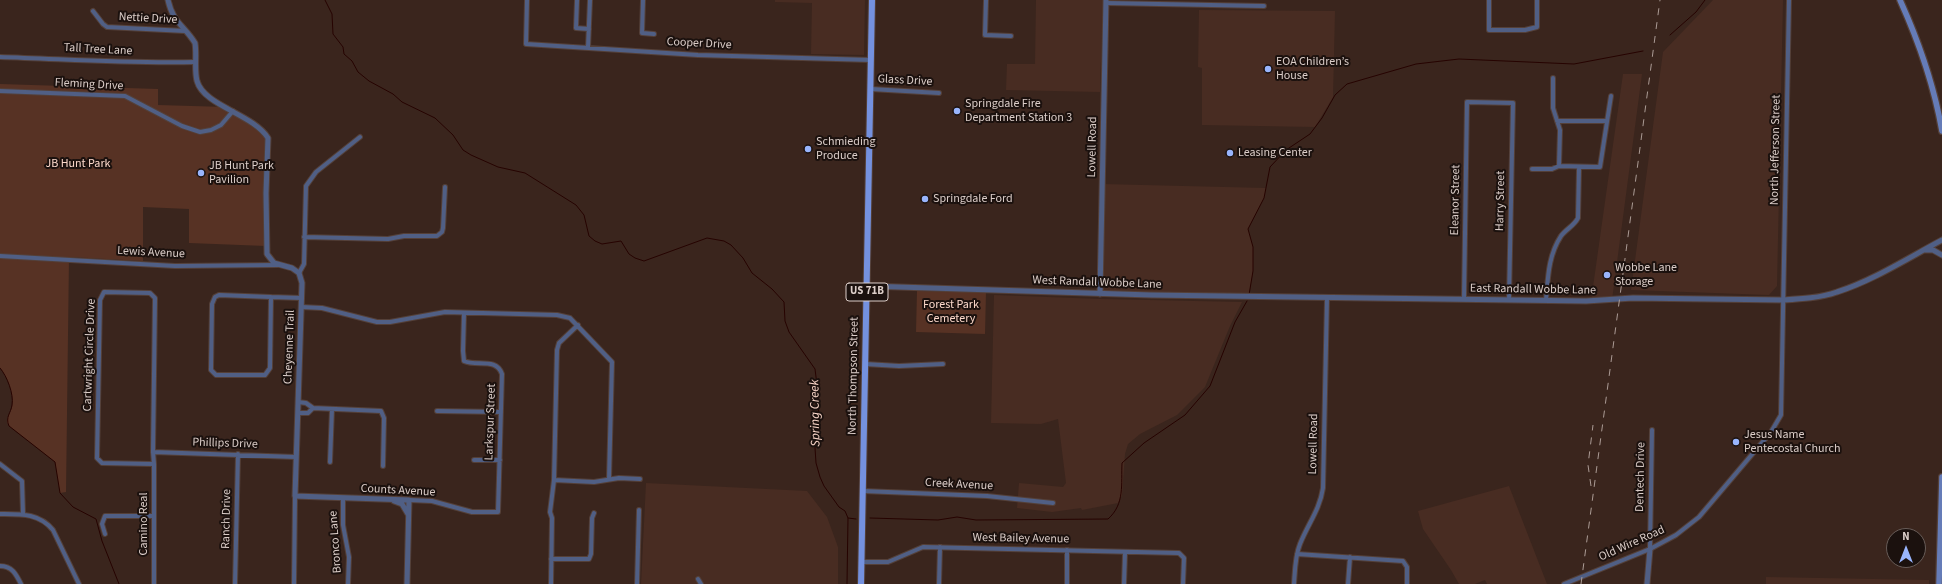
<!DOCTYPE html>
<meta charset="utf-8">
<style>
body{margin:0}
#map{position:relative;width:1942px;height:584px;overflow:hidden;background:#3a251d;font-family:"Source Sans 3",sans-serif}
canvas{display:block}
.north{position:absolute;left:1886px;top:528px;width:40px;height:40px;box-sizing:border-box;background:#1b110e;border:1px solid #685d59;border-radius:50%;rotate:0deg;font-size:11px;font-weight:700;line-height:16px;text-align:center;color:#dccec9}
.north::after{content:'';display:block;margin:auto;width:14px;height:18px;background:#99b5fd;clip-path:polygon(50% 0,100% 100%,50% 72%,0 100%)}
</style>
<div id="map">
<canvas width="1942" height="584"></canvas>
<div class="north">N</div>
</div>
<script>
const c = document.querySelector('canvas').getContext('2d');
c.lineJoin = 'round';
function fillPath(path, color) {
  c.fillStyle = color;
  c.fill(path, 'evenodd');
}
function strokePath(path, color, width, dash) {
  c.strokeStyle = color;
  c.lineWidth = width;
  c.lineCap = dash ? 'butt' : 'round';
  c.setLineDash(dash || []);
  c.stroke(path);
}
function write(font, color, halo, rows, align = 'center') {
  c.font = font + ' "Source Sans 3",sans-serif';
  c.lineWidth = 4;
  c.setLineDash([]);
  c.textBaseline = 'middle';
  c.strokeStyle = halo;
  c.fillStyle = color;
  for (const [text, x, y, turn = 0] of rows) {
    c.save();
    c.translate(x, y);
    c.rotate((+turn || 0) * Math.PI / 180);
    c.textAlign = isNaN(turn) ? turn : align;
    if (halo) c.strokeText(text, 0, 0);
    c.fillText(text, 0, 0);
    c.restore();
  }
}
const built = new Path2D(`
 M 775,0 L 865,0 L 864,55 L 811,54 L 812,3 L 775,2 Z
 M 1036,0 L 1103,0 L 1100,92 L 1006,90 L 1007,64 L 1035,64 Z
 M 1713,0 L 1783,0 L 1777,286 L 1769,295 L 1631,290 L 1663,52 Z
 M 1199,10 L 1335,11 L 1333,97 L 1315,127 L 1202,125 L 1202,68 L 1198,67 Z
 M 1623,74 L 1642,74 L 1612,300 L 1591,301 Z
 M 1102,184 L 1266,188 L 1264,198 L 1248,229 L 1253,247 L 1253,271 L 1249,295 L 1100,294 Z
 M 994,295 L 1101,299 L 1242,302 L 1230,326 L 1205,387 L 1177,415 L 1140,434 L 1128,444 L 1125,454 L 1122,495 L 1118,503 L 1082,510 L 1081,508 L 1052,512 L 1017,508 L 1019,483 L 1063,487 L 1066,483 L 1058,419 L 1041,424 L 991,423 Z
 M 646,483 L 807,491 L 827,517 L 838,547 L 838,584 L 641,584 Z
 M 1509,486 L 1547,584 L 1487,584 L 1485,580 L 1475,584 L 1459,584 L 1451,570 L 1423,529 L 1418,511 Z
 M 1766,577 L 1929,580 L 1929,584 L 1766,584 Z`);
const green = new Path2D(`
 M 0,84 L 158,89 L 158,105 L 226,107 L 257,126 L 268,138 L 266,246 L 189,243 L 189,209 L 143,207 L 143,261 L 69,257 L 66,492 L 60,493 L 55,462 L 9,426 L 7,422 C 7,416 11,412 12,407 C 15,396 7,376 0,368 Z
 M 917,291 L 986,292 L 985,334 L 916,332 Z`);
const stream = new Path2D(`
 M 325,0 L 332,14 L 333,34 L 343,47 L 344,54 L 352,61 L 358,72 L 369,81 L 393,94 L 402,102 L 435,118 L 453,135 L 463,150 L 471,155 L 498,167 L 525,173 L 576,205 L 584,215 L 589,236 L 595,241 L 602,244 L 621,241 L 629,254 L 635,258 L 644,261 L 707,238 L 724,241 L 731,245 L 743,258 L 752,273 L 772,289 L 784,302 L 785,321 L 789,332 L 815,369 L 818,393 L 819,424 L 815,448 L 816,463 L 820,477 L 824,486 L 839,507 L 845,511 L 848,518 L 847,584
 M 1670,35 L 1696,12 L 1705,0
 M 1249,295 L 1253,271 L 1253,247 L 1248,229 L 1264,198 L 1270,167 L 1286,150 L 1310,134 L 1322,118 L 1335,95 L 1347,84 L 1416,64 L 1459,59 L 1574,64 L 1643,51
 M 0,368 C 7,376 14,394 12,405 C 11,413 5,417 9,426 L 55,462 L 60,493 L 73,507 L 96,519 L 102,541 L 119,584
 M 848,518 L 856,519
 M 870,518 L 938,520 L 957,517 L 976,520 L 1108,519 C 1125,504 1121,484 1122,463 L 1144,443 L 1185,415 L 1210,386 L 1235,322 L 1247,301`);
const minor = new Path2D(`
 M 527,0 L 526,44 L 698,55 L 871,60
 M 577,0 L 576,28 L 589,29
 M 643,0 L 642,33 L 654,34
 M 986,0 L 985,35 L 1011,36
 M 1489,0 L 1489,30 L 1525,30 L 1537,27 L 1537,0
 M 1106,3 L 1264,6
 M 93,11 L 103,24 L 107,27 L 185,31
 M 588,48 L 590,0
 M 0,57 C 65,59 131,64 196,62
 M 1553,78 L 1553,108 L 1560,130 L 1559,166
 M 871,89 L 939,93
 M 0,91 L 125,96 L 182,126 L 200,132 L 211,130 L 221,125 L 233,111
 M 1557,121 L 1607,121
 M 1532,169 L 1552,169 L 1559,166 L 1600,167 L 1611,96
 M 304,237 L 388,239 L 404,236 L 437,236 L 442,232 L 443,228 L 445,187
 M 0,256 L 175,266 L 278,265
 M 299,273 L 304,264 L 306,186 L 316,172 L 360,137
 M 219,295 L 271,297 L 270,368 L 265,375 L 216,375 L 211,370 L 212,304 L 215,297 Z
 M 271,297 L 302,298
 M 1464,299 L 1467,102 L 1513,103 L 1509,299
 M 1546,300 C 1548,278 1548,256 1561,236 C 1566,229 1574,226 1578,218 L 1579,168
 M 301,307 L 322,308 L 377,322 L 390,322 L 445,312 L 557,315 L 570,318 L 612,362 L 609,479
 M 865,364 L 899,366 L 943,364
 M 298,402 L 306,403 L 313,408 L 381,411 L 384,418 L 383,466
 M 437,411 L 501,412
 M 298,413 L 308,413 L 313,408
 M 153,452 L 296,457
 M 474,460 L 500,460
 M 330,462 L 332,409
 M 0,464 L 22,481 L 23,514
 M 154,464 L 102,463 L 97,458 L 100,300 L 104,292 L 150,293 L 155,298 L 153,452 L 154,464 L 154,584
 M 554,480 L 594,482 L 619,478 L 640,479
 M 863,491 L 987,496 L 1053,503
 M 343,498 L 343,525 L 349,557 L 348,584
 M 409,500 L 432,501 L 472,512 L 498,512 L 502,374 C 496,357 477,367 464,361 L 463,351 L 464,313
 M 0,514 C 21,514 39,513 53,530 L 79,584
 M 105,534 L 102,524 L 105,516 L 154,516
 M 1650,549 L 1652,430
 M 1297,554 L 1403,561 L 1407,567 L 1407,584
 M 551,559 L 589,559 L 591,554 L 592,518 L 594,513
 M 862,562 L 888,562 L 923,547 L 1179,553 L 1184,558 L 1183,584
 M 0,566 C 12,566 16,574 21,584
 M 698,579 L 701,584
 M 235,584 L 238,454
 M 294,584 L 295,496
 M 551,584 L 552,518 L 550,512 L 554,480 L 557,350 L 559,343 L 578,325
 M 637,584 L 639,510
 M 939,584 L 940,547
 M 1067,584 L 1067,550
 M 1124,584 L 1125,553
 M 1294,584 C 1295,570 1295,556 1300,544 C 1308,524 1320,509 1323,488 L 1327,298
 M 1348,584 L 1350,557
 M 1564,584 L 1650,549 L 1676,535 L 1699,517 L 1771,432 L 1781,415 L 1789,0`);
const tertiary = new Path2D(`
 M 168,0 C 173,23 184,25 195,43 C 197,55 194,69 197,81 C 204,106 253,114 268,138 L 266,193 L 267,254 L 274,263 L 292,268 L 299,273 L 302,283 L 295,496 L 409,500 L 407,584
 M 1925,250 L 1933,250 L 1942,255
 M 867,286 L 1151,295 L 1586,301 L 1633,298 L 1783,300 C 1801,299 1820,298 1837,292 C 1874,280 1908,258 1942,240
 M 1100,294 L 1106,0
 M 394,501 L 402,504 L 408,514
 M 1647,584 L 1650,549`);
const secondary = new Path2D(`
 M 1900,0 C 1919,42 1934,85 1942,131
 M 1939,584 L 1942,477`);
const primary = new Path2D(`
 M 861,584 L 872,0`);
const rail = new Path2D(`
 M 1591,486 L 1588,465 L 1593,425
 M 1581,584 L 1660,0`);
const markers = [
 [1268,69,4,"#99b5fd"],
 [957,111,4,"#99b5fd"],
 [808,149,4,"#99b5fd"],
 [1230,153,4,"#99b5fd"],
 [201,173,4,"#99b5fd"],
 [925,199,4,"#99b5fd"],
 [1607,275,4,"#99b5fd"],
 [1736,442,4,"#99b5fd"]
];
const shields = [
 [867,292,42]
];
const shieldNames = [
 ["US 71B",867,292]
];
const streetNames = [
 ["Nettie Drive",148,19,3],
 ["Cooper Drive",699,44,3],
 ["Tall Tree Lane",98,50,3],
 ["Glass Drive",905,81,3],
 ["Fleming Drive",89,85,3],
 ["Lowell Road",1093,147,-89],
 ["North Jefferson Street",1776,150,-89],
 ["Eleanor Street",1456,200,-89],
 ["Harry Street",1501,201,-89],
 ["Lewis Avenue",151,253,3],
 ["West Randall Wobbe Lane",1097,283,2],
 ["East Randall Wobbe Lane",1533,290,1],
 ["Cheyenne Trail",290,347,-88],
 ["Cartwright Circle Drive",90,355,-88],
 ["North Thompson Street",854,376,-89],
 ["Larkspur Street",491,422,-88],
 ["Phillips Drive",225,444,2],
 ["Lowell Road",1314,444,-89],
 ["Dentech Drive",1641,477,-89],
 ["Creek Avenue",959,485,3],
 ["Counts Avenue",398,491,3],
 ["Ranch Drive",227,519,-89],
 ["Camino Real",144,524,-90],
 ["West Bailey Avenue",1021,539,1],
 ["Bronco Lane",336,542,-94],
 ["Old Wire Road",1632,544,-24]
];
const poiNames = [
 ["EOA Children’s",1276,62],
 ["House",1276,76],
 ["Springdale Fire",965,104],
 ["Department Station 3",965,118],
 ["Schmieding",816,142],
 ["Produce",816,156],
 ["Leasing Center",1238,153],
 ["JB Hunt Park",209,166],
 ["Pavilion",209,180],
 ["Springdale Ford",933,199],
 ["Wobbe Lane",1615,268],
 ["Storage",1615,282],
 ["Jesus Name",1744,435],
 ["Pentecostal Church",1744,449]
];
const parkNames = [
 ["JB Hunt Park",78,164],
 ["Forest Park",951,305],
 ["Cemetery",951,319]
];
const waterNames = [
 ["Spring Creek",816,413,-91]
];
fillPath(built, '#482c22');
fillPath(green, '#573224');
strokePath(stream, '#260300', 1);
strokePath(minor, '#544039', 6);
strokePath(tertiary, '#544039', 7);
strokePath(secondary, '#544039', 8);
strokePath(primary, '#544039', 8);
strokePath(minor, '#505f85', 4);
strokePath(tertiary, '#505f85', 5);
strokePath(secondary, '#657cb8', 5.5);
strokePath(primary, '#7491df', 6);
strokePath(rail, '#ac9c96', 1, [7, 7]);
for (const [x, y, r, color] of markers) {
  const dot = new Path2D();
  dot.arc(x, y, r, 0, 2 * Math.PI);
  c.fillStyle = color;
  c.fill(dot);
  strokePath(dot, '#1b110e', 1.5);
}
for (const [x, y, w] of shields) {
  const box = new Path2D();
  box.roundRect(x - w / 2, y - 9, w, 18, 3);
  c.fillStyle = '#1b110e';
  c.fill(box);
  strokePath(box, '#dccec9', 1);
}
write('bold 11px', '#dccec9', null, shieldNames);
write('12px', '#dccec9', '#1b110e', streetNames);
write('12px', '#dccec9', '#1b110e', poiNames, 'left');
write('12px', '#fcd8ca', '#1b110e', parkNames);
write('italic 13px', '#fcd8ca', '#1b110e', waterNames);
</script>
